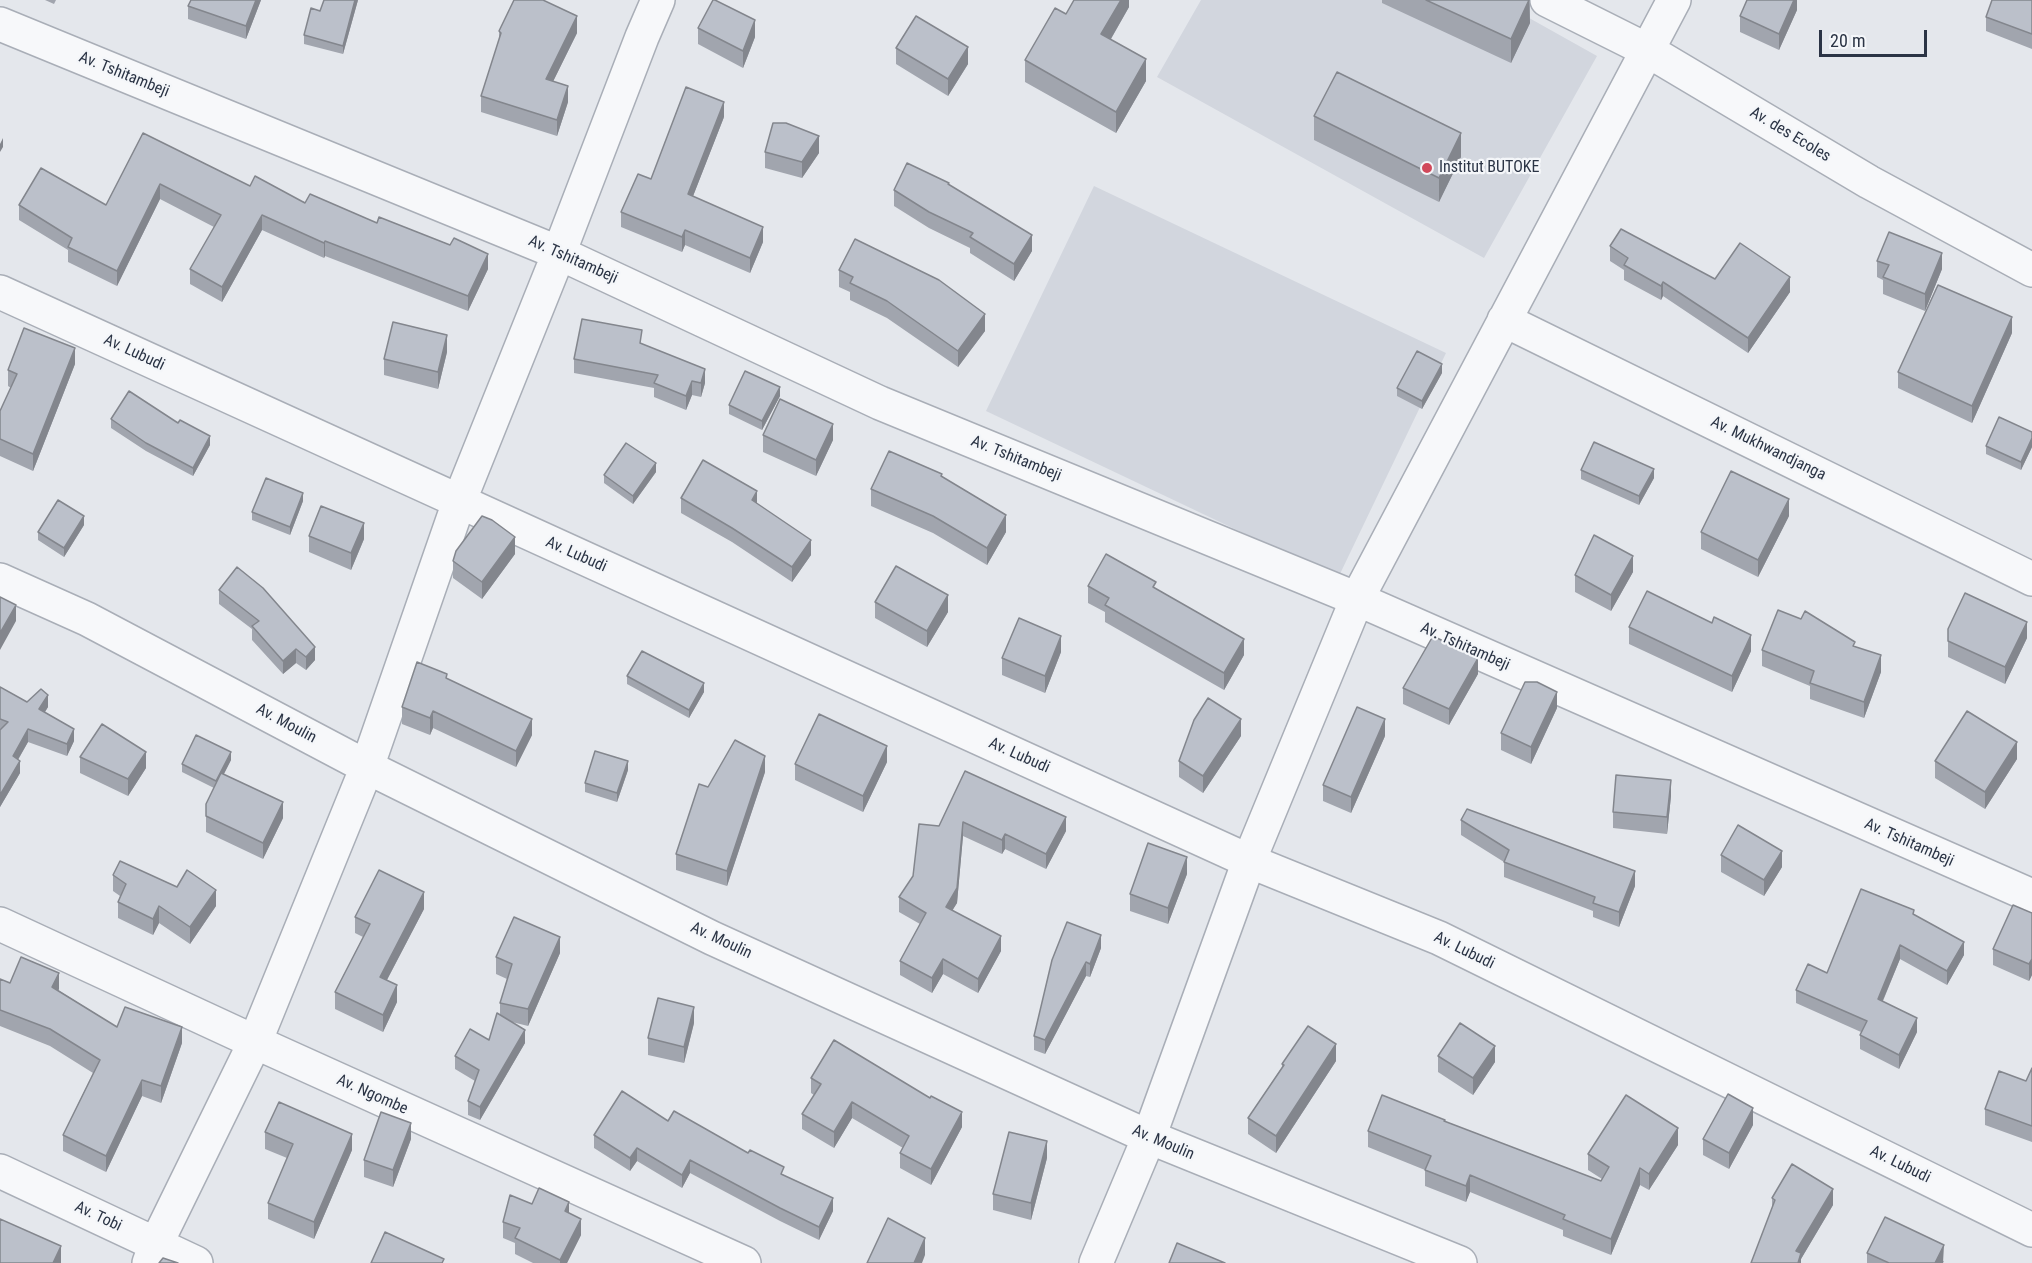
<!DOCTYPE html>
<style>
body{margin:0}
#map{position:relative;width:2032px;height:1263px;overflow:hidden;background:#e4e7ec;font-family:"Roboto Condensed",sans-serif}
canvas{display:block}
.scale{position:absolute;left:1819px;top:30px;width:108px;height:27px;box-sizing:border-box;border:3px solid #2b3445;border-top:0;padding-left:8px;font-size:18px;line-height:21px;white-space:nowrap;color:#2b3445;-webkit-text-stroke:4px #f4f6f9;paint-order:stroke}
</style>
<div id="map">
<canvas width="2032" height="1263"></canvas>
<div class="scale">20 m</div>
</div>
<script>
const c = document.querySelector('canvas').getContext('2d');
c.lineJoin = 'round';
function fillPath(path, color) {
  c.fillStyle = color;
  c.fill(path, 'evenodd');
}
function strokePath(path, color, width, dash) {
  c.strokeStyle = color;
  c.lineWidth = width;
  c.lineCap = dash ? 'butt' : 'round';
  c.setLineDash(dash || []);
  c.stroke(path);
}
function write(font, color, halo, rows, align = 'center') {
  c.font = font + ' "Roboto Condensed",sans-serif';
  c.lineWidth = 4.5;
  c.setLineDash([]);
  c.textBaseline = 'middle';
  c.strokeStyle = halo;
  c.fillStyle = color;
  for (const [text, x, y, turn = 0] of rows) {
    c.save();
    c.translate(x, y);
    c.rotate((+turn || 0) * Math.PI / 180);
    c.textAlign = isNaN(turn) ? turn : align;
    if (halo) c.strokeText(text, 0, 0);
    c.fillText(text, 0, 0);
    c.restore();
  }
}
const built = new Path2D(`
 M 1201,0 L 1497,0 L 1597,56 L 1484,258 L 1157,77 Z
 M 1094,186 L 1446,353 L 1338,578 L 986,411 Z`);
const street = new Path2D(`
 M 1547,0 L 1647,50 L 1869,182 L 2032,270
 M 0,24 L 559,253 L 880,403 L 1357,599 L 2032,896
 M 0,292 L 1249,861 L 1439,938 L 2032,1230
 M 1504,320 L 2032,579
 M 0,580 L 87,619 L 367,767 L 712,938 L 1149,1137 L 1460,1263
 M 0,924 L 255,1042 L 744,1263
 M 0,1171 L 196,1263
 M 149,1263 L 156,1244 L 255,1042 L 367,767 L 459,502 L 559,253 L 642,37 L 658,0
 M 1096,1263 L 1149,1137 L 1249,861 L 1357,599 L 1674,0`);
const wall = new Path2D(`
 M 45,0 L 56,0 L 54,4 Z
 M 191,0 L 261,0 L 246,39 L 188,19 L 188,6 Z
 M 358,0 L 343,54 L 304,44 L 304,35 L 320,11 Z
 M 1129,0 L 1129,7 L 1111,39 L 1146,81 L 1116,133 L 1025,82 L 1025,60 L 1066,14 Z
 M 1382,0 L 1530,0 L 1530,23 L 1511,63 L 1382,3 Z
 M 1797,0 L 1797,10 L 1779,50 L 1740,32 L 1740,16 Z
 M 2032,0 L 2032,49 L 1986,31 L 1986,17 Z
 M 698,28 L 755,37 L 743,68 L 698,44 Z
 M 499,31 L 577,33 L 553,81 L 568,102 L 557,136 L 481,112 L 481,96 L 499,40 Z
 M 896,48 L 968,64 L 948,96 L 896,64 Z
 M 1314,116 L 1461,157 L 1439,202 L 1314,140 Z
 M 724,117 L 693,196 L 763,242 L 750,273 L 685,245 L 682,252 L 621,227 L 621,212 L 651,179 Z
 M 143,133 L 250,186 L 377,223 L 488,269 L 468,311 L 325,256 L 324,258 L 262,230 L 222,302 L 190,284 L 190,269 L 214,227 L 160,199 L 117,286 L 68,262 L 68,250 L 19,220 L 19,205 L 106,205 Z
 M 765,152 L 819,153 L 802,178 L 765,168 Z
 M 949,185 L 1032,251 L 1014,281 L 970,253 L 970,248 L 929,228 L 894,206 L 894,190 Z
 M 1610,246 L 1715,279 L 1790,292 L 1748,353 L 1663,296 L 1661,300 L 1624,280 L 1624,270 L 1610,261 Z
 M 1877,261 L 1942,269 L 1925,311 L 1883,294 L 1883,280 L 1877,277 Z
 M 839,270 L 985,331 L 958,367 L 887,318 L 850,300 L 850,292 L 839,287 Z
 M 2012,333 L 1972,423 L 1898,388 L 1898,372 Z
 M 642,344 L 705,383 L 701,397 L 692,395 L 686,410 L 654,397 L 654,388 L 574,373 L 574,359 Z
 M 447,352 L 438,389 L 384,375 L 384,359 Z
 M 75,364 L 33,471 L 0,456 L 0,411 L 11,388 L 8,386 L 8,370 Z
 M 1442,373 L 1422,409 L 1397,396 L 1397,388 Z
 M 780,396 L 762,430 L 729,414 L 729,405 Z
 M 111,419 L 210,445 L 193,476 L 146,451 L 111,428 Z
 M 2032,432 L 2032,447 L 2021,470 L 1986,454 L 1986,446 Z
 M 763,435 L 833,440 L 816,476 L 763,452 Z
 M 1581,470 L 1654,478 L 1639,505 L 1581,479 Z
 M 656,472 L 633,504 L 604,483 L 604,475 Z
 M 871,489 L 1006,532 L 987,565 L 933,533 L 871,506 Z
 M 681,498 L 757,503 L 811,555 L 792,582 L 732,542 L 681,513 Z
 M 303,501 L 290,535 L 252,520 L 252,512 Z
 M 1789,516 L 1758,577 L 1701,549 L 1701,532 Z
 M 84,525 L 64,557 L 38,540 L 38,532 Z
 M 309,536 L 364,539 L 351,570 L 309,552 Z
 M 515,554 L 482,599 L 453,578 L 453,561 Z
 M 1633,572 L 1611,611 L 1575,592 L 1575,575 Z
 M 1088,586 L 1156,589 L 1244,655 L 1224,690 L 1105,622 L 1105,612 L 1088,603 Z
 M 219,590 L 315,660 L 306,670 L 296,663 L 283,674 L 252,640 L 252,629 L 219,604 Z
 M 875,602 L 948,612 L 927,647 L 875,618 Z
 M 1629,627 L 1751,651 L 1732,692 L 1629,644 Z
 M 1948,629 L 2027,638 L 2005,684 L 1948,657 Z
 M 1855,646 L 1881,672 L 1864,718 L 1810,699 L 1810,686 L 1762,666 L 1762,650 Z
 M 1061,652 L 1045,693 L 1002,675 L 1002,658 Z
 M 1478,674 L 1449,725 L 1403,704 L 1403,688 Z
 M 627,676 L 704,692 L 689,718 L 627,684 Z
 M 447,679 L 532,735 L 516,767 L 433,728 L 430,735 L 402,724 L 402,707 Z
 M 0,687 L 27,702 L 48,707 L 45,712 L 74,741 L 67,756 L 28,742 L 18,760 L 20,773 L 0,807 Z
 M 1557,708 L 1531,764 L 1501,750 L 1501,733 Z
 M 1241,736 L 1203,793 L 1179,777 L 1179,761 Z
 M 1385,736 L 1351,813 L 1323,801 L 1323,785 Z
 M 80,757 L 146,768 L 128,796 L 80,773 Z
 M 2017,759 L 1985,809 L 1935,778 L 1935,761 Z
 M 231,760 L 224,774 L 283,818 L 263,859 L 206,832 L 206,804 L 214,788 L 182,772 L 182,764 Z
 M 887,762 L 863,812 L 795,780 L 795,764 Z
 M 628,770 L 617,802 L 585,792 L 585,783 Z
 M 965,771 L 1066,831 L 1046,869 L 1005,849 L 1002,854 L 963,836 L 957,903 L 952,910 L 1001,951 L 978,993 L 943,974 L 932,993 L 900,975 L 900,961 L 920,924 L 899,912 L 899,897 L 913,876 L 939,826 Z
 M 765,772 L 727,886 L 676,870 L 676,854 L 708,787 Z
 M 1671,796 L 1667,834 L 1613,828 L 1613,812 Z
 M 1461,820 L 1635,886 L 1619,927 L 1593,917 L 1593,911 L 1504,877 L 1504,862 L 1461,835 Z
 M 1721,855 L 1782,867 L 1764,896 L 1721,872 Z
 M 1187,874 L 1168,924 L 1130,911 L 1130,894 Z
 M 113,875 L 177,887 L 216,906 L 190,944 L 159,923 L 153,935 L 118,918 L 118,902 L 120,896 L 113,891 Z
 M 424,909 L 387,980 L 397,1002 L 383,1032 L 335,1009 L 335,992 L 363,937 L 355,933 L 355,917 Z
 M 2032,913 L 2032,975 L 2029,981 L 1993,965 L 1993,949 Z
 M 1914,914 L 1964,955 L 1947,985 L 1900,959 L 1883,1001 L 1917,1032 L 1899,1069 L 1860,1049 L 1860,1035 L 1861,1032 L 1796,1003 L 1796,990 L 1827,973 Z
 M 1101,948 L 1090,977 L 1086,976 L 1045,1054 L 1034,1050 L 1034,1036 L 1052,960 Z
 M 560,953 L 528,1026 L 512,1022 L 525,1043 L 480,1120 L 468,1115 L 468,1101 L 475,1081 L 455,1069 L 455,1056 L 489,1040 L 500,1014 L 500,1003 L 507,979 L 496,974 L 496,957 Z
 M 0,980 L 10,983 L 59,989 L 58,990 L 117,1027 L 182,1043 L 161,1103 L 142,1096 L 106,1172 L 63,1151 L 63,1135 L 93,1073 L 50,1046 L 0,1026 Z
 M 694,1023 L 684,1063 L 648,1055 L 648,1038 Z
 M 1438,1056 L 1495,1062 L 1473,1095 L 1438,1072 Z
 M 1336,1061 L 1276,1153 L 1248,1134 L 1248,1118 L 1282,1067 L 1282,1064 Z
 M 2032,1068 L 2032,1142 L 1985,1125 L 1985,1109 L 2026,1081 Z
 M 811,1078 L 962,1127 L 931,1185 L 900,1168 L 900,1153 L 903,1148 L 852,1118 L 834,1148 L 802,1129 L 802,1114 L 814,1095 L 811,1093 Z
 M 668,1121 L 784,1175 L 833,1211 L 819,1240 L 780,1221 L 690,1173 L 682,1188 L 637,1161 L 630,1171 L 594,1148 L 594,1135 Z
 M 1445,1122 L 1601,1181 L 1602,1179 L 1588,1170 L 1588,1154 L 1678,1145 L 1649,1190 L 1640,1185 L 1611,1255 L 1563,1236 L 1563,1230 L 1470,1192 L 1466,1202 L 1425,1186 L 1425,1170 L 1368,1147 L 1368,1131 Z
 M 1753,1125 L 1729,1169 L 1703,1155 L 1703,1139 Z
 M 265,1132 L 352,1150 L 314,1239 L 268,1219 L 268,1203 L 287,1158 L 265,1149 Z
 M 411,1139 L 393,1187 L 364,1177 L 364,1160 Z
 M 1047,1158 L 1031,1220 L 993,1210 L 993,1194 Z
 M 1772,1198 L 1833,1205 L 1801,1259 L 1801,1263 L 1772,1209 Z
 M 532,1204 L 569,1213 L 581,1235 L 567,1263 L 533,1263 L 515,1254 L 515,1243 L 503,1238 L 503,1222 Z
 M 1867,1253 L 1944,1261 L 1943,1263 L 1867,1263 Z`);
const shadedWall = new Path2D(`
 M 256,0 L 261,0 L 246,39 L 246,26 Z
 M 355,0 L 358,0 L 343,54 L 343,46 Z
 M 1121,0 L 1129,0 L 1129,7 L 1101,56 L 1101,34 Z
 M 1529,0 L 1530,23 L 1511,63 L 1511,39 Z
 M 1794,0 L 1797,0 L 1797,10 L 1779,50 L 1779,34 Z
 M 577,16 L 577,33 L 546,96 L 546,79 Z
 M 755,20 L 755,37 L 743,68 L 743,51 Z
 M 968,47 L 968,64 L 948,96 L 948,79 Z
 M 1146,59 L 1146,81 L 1116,133 L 1116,112 Z
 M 568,86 L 568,102 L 557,136 L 557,120 Z
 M 724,102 L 724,117 L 688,209 L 688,194 Z
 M 1461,133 L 1461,157 L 1439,202 L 1439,178 Z
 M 819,136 L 819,153 L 802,178 L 802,162 Z
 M 3,138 L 3,147 L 0,152 L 0,144 Z
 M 160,184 L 160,199 L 117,286 L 117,271 Z
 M 262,215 L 262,230 L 222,302 L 222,287 Z
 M 763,227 L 763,242 L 750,273 L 750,258 Z
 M 685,230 L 685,245 L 682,252 L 682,237 Z
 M 1032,235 L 1032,251 L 1014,281 L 1014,264 Z
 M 325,241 L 325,256 L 324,258 L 324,243 Z
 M 1942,253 L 1942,269 L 1925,311 L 1925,294 Z
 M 488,254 L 488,269 L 468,311 L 468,296 Z
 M 1790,277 L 1790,292 L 1748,353 L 1748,338 Z
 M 1663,282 L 1663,296 L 1661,300 L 1661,286 Z
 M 985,314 L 985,331 L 958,367 L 958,351 Z
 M 2012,317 L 2012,333 L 1972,423 L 1972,406 Z
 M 447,335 L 447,352 L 438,389 L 438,372 Z
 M 75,348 L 75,364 L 33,471 L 33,454 Z
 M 1442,364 L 1442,373 L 1422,409 L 1422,401 Z
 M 705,369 L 705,383 L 701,397 L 701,383 Z
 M 692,381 L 692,395 L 686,410 L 686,396 Z
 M 780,387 L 780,396 L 762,430 L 762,421 Z
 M 833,424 L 833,440 L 816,476 L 816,460 Z
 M 210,436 L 210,445 L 193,476 L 193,468 Z
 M 2032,438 L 2032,447 L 2021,470 L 2021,462 Z
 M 656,463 L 656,472 L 633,504 L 633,496 Z
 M 1654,469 L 1654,478 L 1639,505 L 1639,496 Z
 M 757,491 L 757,505 L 752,500 Z
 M 303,493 L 303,501 L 290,535 L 290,527 Z
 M 1789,499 L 1789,516 L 1758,577 L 1758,560 Z
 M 1006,515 L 1006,532 L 987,565 L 987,548 Z
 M 84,516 L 84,525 L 64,557 L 64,548 Z
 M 364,523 L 364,539 L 351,570 L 351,553 Z
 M 515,537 L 515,554 L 482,599 L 482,582 Z
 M 811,540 L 811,555 L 792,582 L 792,567 Z
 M 1633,556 L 1633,572 L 1611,611 L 1611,595 Z
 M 948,595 L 948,612 L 927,647 L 927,631 Z
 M 16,605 L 16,621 L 0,650 L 0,633 Z
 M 2027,622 L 2027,638 L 2005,684 L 2005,667 Z
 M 1751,635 L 1751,651 L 1732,692 L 1732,676 Z
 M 1061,636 L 1061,652 L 1045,693 L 1045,676 Z
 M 1244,639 L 1244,655 L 1224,690 L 1224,673 Z
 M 315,647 L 315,660 L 306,670 L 306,657 Z
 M 296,649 L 296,663 L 283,674 L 283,661 Z
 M 1881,655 L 1881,672 L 1864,718 L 1864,702 Z
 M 1478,658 L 1478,674 L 1449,725 L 1449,709 Z
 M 704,683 L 704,692 L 689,718 L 689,710 Z
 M 1557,692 L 1557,708 L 1531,764 L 1531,747 Z
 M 48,695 L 48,707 L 39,721 L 39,709 Z
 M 433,711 L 433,728 L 430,735 L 430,718 Z
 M 532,719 L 532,735 L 516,767 L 516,751 Z
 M 1241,719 L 1241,736 L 1203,793 L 1203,776 Z
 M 1385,719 L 1385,736 L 1351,813 L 1351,797 Z
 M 28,729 L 28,742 L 13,768 L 13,756 Z
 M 74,729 L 74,741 L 67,756 L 67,744 Z
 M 2017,742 L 2017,759 L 1985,809 L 1985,792 Z
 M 887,746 L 887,762 L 863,812 L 863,796 Z
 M 146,752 L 146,768 L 128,796 L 128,779 Z
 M 231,752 L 231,760 L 216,789 L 216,781 Z
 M 765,756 L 765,772 L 727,886 L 727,871 Z
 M 20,761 L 20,773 L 0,807 L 0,795 Z
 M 628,761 L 628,770 L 617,802 L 617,793 Z
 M 1671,780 L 1671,796 L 1667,834 L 1667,817 Z
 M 283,802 L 283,818 L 263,859 L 263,843 Z
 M 1066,817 L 1066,831 L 1046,869 L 1046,854 Z
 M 963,822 L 963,836 L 957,903 L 946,921 L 946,907 Z
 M 1005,834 L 1005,849 L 1002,854 L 1002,840 Z
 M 1782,851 L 1782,867 L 1764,896 L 1764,880 Z
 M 1187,857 L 1187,874 L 1168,924 L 1168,908 Z
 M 1635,871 L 1635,886 L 1619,927 L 1619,912 Z
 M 216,890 L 216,906 L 190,944 L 190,927 Z
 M 424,892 L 424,909 L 380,993 L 380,977 Z
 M 159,906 L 159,923 L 153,935 L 153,919 Z
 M 1101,935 L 1101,948 L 1090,977 L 1090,964 Z
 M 1001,936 L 1001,951 L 978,993 L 978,979 Z
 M 560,937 L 560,953 L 528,1026 L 528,1009 Z
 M 1964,942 L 1964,955 L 1947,985 L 1947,971 Z
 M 1900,945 L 1900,959 L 1878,1012 L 1878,999 Z
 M 943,959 L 943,974 L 932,993 L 932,978 Z
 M 2032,959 L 2032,975 L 2029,981 L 2029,964 Z
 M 1086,962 L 1086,976 L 1045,1054 L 1045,1040 Z
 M 59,973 L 59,989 L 52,1003 L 52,987 Z
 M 397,985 L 397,1002 L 383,1032 L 383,1015 Z
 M 694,1007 L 694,1023 L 684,1063 L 684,1047 Z
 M 1917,1018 L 1917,1032 L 1899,1069 L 1899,1055 Z
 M 182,1027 L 182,1043 L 161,1103 L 161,1086 Z
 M 525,1030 L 525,1043 L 480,1120 L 480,1107 Z
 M 1336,1044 L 1336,1061 L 1276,1153 L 1276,1136 Z
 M 1495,1046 L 1495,1062 L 1473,1095 L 1473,1078 Z
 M 142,1080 L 142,1096 L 106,1172 L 106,1156 Z
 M 852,1102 L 852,1118 L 834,1148 L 834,1132 Z
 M 1753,1108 L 1753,1125 L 1729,1169 L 1729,1153 Z
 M 962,1112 L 962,1127 L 931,1185 L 931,1169 Z
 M 411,1123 L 411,1139 L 393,1187 L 393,1170 Z
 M 1678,1128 L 1678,1145 L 1649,1190 L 1649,1174 Z
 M 352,1134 L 352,1150 L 314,1239 L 314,1222 Z
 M 1047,1141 L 1047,1158 L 1031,1220 L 1031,1203 Z
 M 637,1148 L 637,1161 L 630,1171 L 630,1158 Z
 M 690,1160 L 690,1173 L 682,1188 L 682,1175 Z
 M 1640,1168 L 1640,1185 L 1611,1255 L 1611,1239 Z
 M 1470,1175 L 1470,1192 L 1466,1202 L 1466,1186 Z
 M 1833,1189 L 1833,1205 L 1801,1259 L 1801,1263 L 1796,1263 L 1796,1251 Z
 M 833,1198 L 833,1211 L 819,1240 L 819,1227 Z
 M 569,1202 L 569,1219 L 565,1211 Z
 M 581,1219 L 581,1235 L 567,1263 L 560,1263 L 560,1260 Z
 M 925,1238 L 925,1255 L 922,1263 L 914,1263 Z
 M 1944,1245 L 1943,1263 L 1935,1263 Z
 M 61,1246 L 61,1263 L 53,1263 Z`);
const building = new Path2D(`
 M 191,0 L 256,0 L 246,26 L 188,6 Z
 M 324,0 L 355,0 L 343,46 L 304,35 L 311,8 L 320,11 Z
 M 514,0 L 543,0 L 577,16 L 546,79 L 568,86 L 557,120 L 481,96 L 501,33 L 499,31 Z
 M 713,0 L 715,0 L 755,20 L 743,51 L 698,28 Z
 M 1074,0 L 1121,0 L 1101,34 L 1146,59 L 1116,112 L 1025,60 L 1055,8 L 1066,14 Z
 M 1426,0 L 1529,0 L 1511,39 Z
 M 1747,0 L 1794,0 L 1779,34 L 1740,16 Z
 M 1992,0 L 2032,0 L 2032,34 L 1986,17 Z
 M 916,16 L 968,47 L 948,79 L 896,48 Z
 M 1337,72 L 1461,133 L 1439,178 L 1314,116 Z
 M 686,87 L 724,102 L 688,194 L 763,227 L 750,258 L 685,230 L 682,237 L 621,212 L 638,174 L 651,179 Z
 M 773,123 L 786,123 L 819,136 L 802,162 L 765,152 Z
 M 143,133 L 250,186 L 255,176 L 305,203 L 310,194 L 377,223 L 379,217 L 450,245 L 454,238 L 488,254 L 468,296 L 325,241 L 324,243 L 262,215 L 222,287 L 190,269 L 221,215 L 160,184 L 117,271 L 68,247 L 72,238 L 19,205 L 41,168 L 106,205 Z
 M 907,163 L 949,183 L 948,184 L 1032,235 L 1014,264 L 970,237 L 973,233 L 929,212 L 894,190 Z
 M 1621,229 L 1715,279 L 1740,243 L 1790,277 L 1748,338 L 1663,282 L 1661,286 L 1624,265 L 1628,258 L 1610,246 Z
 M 1889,232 L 1942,253 L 1925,294 L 1883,277 L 1889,265 L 1877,261 Z
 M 855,239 L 939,280 L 985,314 L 958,351 L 887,301 L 850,283 L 853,277 L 839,270 Z
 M 1938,285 L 2012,317 L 1972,406 L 1898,372 Z
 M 582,319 L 642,330 L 640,343 L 705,369 L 701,383 L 692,381 L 686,396 L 654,383 L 658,375 L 574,359 Z
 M 393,322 L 447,335 L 438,372 L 384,359 Z
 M 24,328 L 75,348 L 33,454 L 0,439 L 0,411 L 17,374 L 8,370 Z
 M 1417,351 L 1442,364 L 1422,401 L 1397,388 Z
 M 745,371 L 780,387 L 762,421 L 729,405 Z
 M 129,391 L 178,423 L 180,420 L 210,436 L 193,468 L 146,443 L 111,419 Z
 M 780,399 L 833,424 L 816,460 L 763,435 Z
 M 1999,417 L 2032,432 L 2032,438 L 2021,462 L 1986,446 Z
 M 1594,442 L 1654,469 L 1639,496 L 1581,470 Z
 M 626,443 L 656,463 L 633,496 L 604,475 Z
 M 889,451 L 942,474 L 941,476 L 1006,515 L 987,548 L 933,516 L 871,489 Z
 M 703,460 L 757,491 L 752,500 L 811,540 L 792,567 L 732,528 L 681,498 Z
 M 1731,471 L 1789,499 L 1758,560 L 1701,532 Z
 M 266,478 L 303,493 L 290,527 L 252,512 Z
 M 58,500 L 84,516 L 64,548 L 38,532 Z
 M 321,506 L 364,523 L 351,553 L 309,536 Z
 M 482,516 L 492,520 L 515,537 L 482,582 L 453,561 L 456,551 Z
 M 1594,535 L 1633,556 L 1611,595 L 1575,575 Z
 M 1106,554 L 1156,582 L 1153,587 L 1244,639 L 1224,673 L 1105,605 L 1109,598 L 1088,586 Z
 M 896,566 L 948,595 L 927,631 L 875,602 Z
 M 237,567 L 263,588 L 315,647 L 306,657 L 296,649 L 283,661 L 252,626 L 259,621 L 219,590 Z
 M 1647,591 L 1712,623 L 1714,617 L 1751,635 L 1732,676 L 1629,627 Z
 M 1965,593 L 2027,622 L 2005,667 L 1948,641 L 1948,629 Z
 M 0,597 L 16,605 L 0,633 Z
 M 1778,610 L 1801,619 L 1805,611 L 1855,642 L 1853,646 L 1881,655 L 1864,702 L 1810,683 L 1814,671 L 1762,650 Z
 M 1019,618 L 1061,636 L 1045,676 L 1002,658 Z
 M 1433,636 L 1478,658 L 1449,709 L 1403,688 Z
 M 642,651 L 704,683 L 689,710 L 627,676 Z
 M 417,662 L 447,674 L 446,678 L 532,719 L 516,751 L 433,711 L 430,718 L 402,707 Z
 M 1525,682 L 1537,682 L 1557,692 L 1531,747 L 1501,733 Z
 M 0,687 L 27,702 L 41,689 L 48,695 L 39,709 L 74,729 L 67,744 L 28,729 L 13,756 L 20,761 L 0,795 L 0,730 L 8,722 L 0,719 Z
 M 1208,698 L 1241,719 L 1203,776 L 1179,761 L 1194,720 Z
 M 1357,707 L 1385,719 L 1351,797 L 1323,785 Z
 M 1967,711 L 2017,742 L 1985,792 L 1935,761 Z
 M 819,714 L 887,746 L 863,796 L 795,764 Z
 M 102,724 L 146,752 L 128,779 L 80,757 Z
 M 196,735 L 231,752 L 216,781 L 182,764 Z
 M 735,740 L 765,756 L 727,871 L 676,854 L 699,784 L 708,787 Z
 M 595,751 L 628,761 L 617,793 L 585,783 Z
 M 965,771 L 1066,817 L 1046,854 L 1005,834 L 1002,840 L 963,822 L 957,888 L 946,907 L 1001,936 L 978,979 L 943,959 L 932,978 L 900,961 L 926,913 L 899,897 L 913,876 L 919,824 L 939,826 Z
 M 221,773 L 283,802 L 263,843 L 206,816 L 206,804 Z
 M 1616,775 L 1671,780 L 1667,817 L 1613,812 Z
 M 1467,809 L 1635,871 L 1619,912 L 1593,903 L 1595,897 L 1504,862 L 1509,850 L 1461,820 Z
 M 1738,825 L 1782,851 L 1764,880 L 1721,855 Z
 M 1148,843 L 1187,857 L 1168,908 L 1130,894 Z
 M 120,861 L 177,887 L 187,870 L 216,890 L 190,927 L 159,906 L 153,919 L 118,902 L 126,884 L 113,875 Z
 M 379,870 L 424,892 L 380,977 L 397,985 L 383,1015 L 335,992 L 370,924 L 355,917 Z
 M 1861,889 L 1914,910 L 1913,914 L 1964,942 L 1947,971 L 1900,945 L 1878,999 L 1917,1018 L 1899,1055 L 1860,1035 L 1867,1021 L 1796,990 L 1808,964 L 1827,973 Z
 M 2013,905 L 2032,913 L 2032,959 L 2029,964 L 1993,949 Z
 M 514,917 L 560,937 L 528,1009 L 500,1003 L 512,964 L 496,957 Z
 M 1067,922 L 1101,935 L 1090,964 L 1086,962 L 1045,1040 L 1034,1036 L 1052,960 Z
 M 21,957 L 59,973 L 52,987 L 117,1027 L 125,1007 L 182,1027 L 161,1086 L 142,1080 L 106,1156 L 63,1135 L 100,1060 L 50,1029 L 0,1010 L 0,979 L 10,983 Z
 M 658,998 L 694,1007 L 684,1047 L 648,1038 Z
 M 497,1013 L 525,1030 L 480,1107 L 468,1101 L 479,1070 L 455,1056 L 470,1029 L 489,1040 Z
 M 1460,1023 L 1495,1046 L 1473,1078 L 1438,1056 Z
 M 1308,1026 L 1336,1044 L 1276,1136 L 1248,1118 L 1284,1065 L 1282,1064 Z
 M 834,1040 L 930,1098 L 931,1096 L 962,1112 L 931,1169 L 900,1153 L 909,1136 L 852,1102 L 834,1132 L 802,1114 L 821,1084 L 811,1078 Z
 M 2032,1068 L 2032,1126 L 1985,1109 L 1999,1071 L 2026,1081 Z
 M 622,1091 L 668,1121 L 674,1111 L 748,1153 L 750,1150 L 784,1167 L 781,1174 L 833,1198 L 819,1227 L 780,1208 L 690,1160 L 682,1175 L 637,1148 L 630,1158 L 594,1135 Z
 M 1728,1094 L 1753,1108 L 1729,1153 L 1703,1139 Z
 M 1382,1095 L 1445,1120 L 1444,1121 L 1601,1181 L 1609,1167 L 1588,1154 L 1626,1095 L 1678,1128 L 1649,1174 L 1640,1168 L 1611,1239 L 1563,1219 L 1565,1215 L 1470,1175 L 1466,1186 L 1425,1170 L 1431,1156 L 1368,1131 Z
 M 279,1102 L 352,1134 L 314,1222 L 268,1203 L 293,1144 L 265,1132 Z
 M 381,1112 L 411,1123 L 393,1170 L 364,1160 Z
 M 1009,1132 L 1047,1141 L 1031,1203 L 993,1194 Z
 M 1792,1164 L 1833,1189 L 1796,1251 L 1801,1253 L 1798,1263 L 1751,1263 L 1775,1200 L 1772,1198 Z
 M 539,1188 L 569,1202 L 565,1211 L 581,1219 L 560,1260 L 515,1238 L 520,1228 L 503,1222 L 510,1195 L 532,1204 Z
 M 1885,1217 L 1944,1245 L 1935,1263 L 1889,1263 L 1867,1253 Z
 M 888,1218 L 925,1238 L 914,1263 L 867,1263 Z
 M 0,1219 L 61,1246 L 53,1263 L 0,1263 Z
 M 385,1232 L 444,1259 L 442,1263 L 371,1263 Z
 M 1177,1243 L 1225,1263 L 1169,1263 Z
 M 163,1258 L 178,1263 L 159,1263 Z`);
const markers = [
 [1427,168,6,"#d1495b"]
];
const streetNames = [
 ["Av. Tshitambeji",124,75,22],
 ["Av. des Ecoles",1790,135,31],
 ["Av. Tshitambeji",573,260,24],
 ["Av. Lubudi",134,353,25],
 ["Av. Mukhwandjanga",1768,449,26],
 ["Av. Tshitambeji",1016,459,22],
 ["Av. Lubudi",576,555,24],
 ["Av. Tshitambeji",1465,647,24],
 ["Av. Moulin",286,724,28],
 ["Av. Lubudi",1019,756,24],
 ["Av. Tshitambeji",1909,843,24],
 ["Av. Moulin",721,941,25],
 ["Av. Lubudi",1464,951,26],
 ["Av. Ngombe",372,1095,24],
 ["Av. Moulin",1163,1143,23],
 ["Av. Lubudi",1900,1165,26],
 ["Av. Tobi",98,1217,25]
];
const poiNames = [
 ["Institut BUTOKE",1439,168]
];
fillPath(built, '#d2d6de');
strokePath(street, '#a9aeb7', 36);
strokePath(street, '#f7f8fa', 33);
fillPath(wall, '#a1a5ae');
fillPath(shadedWall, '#83868d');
fillPath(building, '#bbc0ca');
strokePath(building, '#83868d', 1.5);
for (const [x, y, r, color] of markers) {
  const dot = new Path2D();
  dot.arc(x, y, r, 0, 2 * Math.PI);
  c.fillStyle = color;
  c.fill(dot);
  strokePath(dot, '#f4f6f9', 2);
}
write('16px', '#2b3445', '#f4f6f9', streetNames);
write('16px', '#2b3445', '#f4f6f9', poiNames, 'left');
</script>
